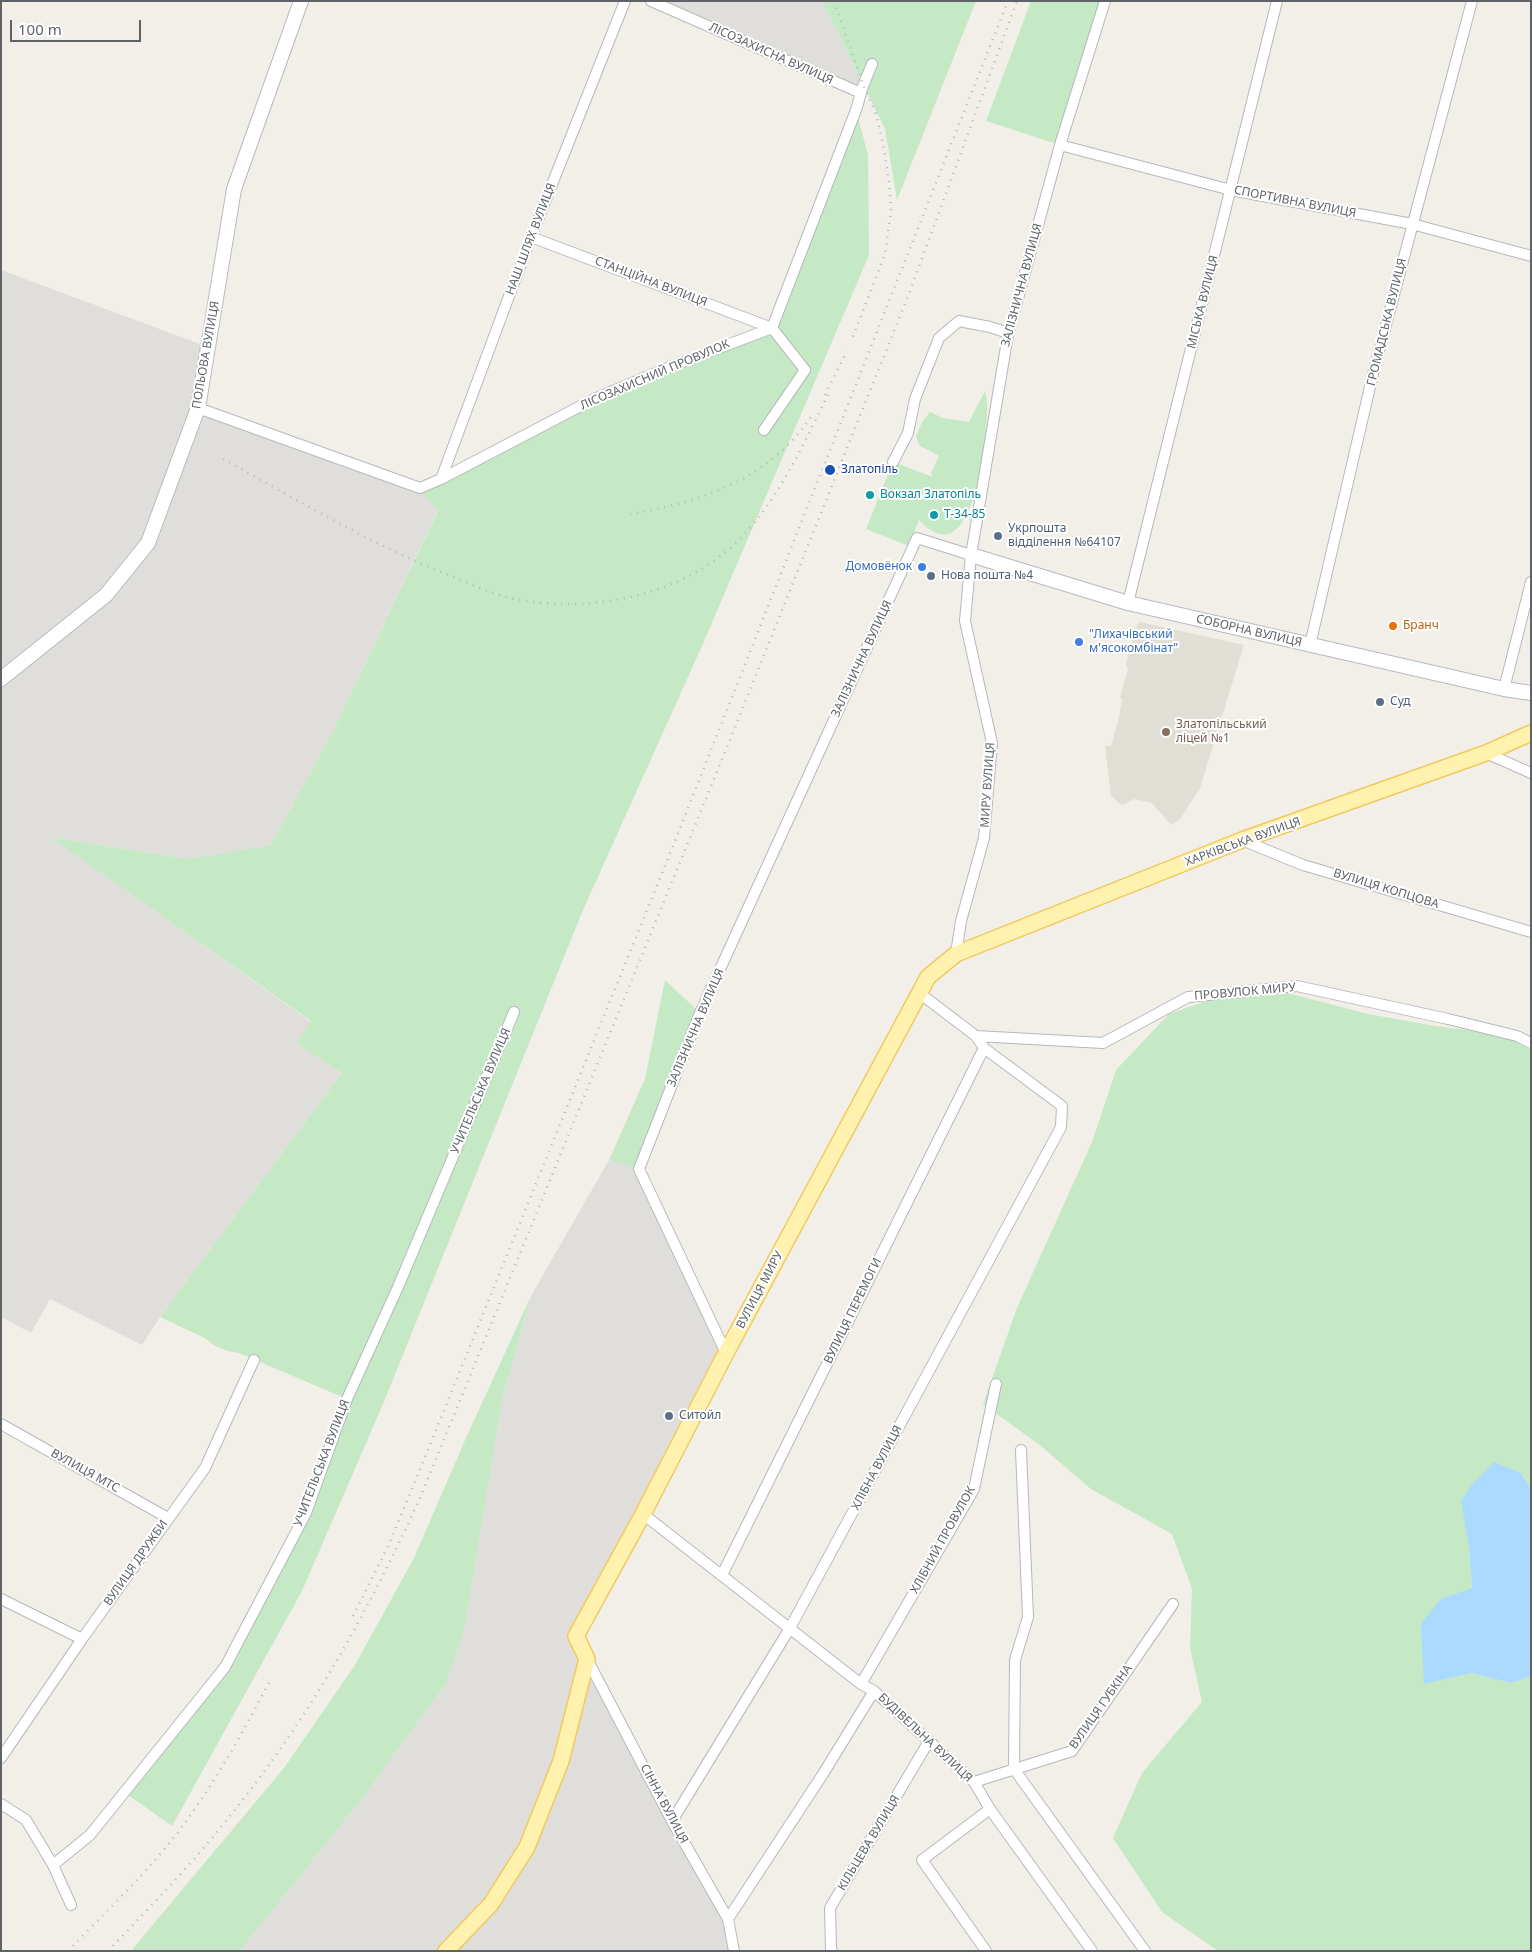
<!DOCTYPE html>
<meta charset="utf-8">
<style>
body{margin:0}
#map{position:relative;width:1532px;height:1952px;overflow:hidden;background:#f1efe8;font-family:"Noto Sans",sans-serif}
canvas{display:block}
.frame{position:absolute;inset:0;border:2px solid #5f6368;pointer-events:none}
.scale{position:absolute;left:10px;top:20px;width:131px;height:22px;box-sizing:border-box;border:2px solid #5f6368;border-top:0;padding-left:6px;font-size:15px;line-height:18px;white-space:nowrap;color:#5f6368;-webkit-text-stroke:4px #fff;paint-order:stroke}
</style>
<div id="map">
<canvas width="1532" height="1952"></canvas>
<div class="frame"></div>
<div class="scale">100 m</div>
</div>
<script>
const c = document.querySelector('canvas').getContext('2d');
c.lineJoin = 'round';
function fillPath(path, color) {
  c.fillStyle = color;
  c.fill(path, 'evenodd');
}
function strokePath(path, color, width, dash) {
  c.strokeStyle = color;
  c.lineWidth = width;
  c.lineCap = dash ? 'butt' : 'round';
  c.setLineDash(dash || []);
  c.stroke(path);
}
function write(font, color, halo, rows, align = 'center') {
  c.font = font + ' "Noto Sans",sans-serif';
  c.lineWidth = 4;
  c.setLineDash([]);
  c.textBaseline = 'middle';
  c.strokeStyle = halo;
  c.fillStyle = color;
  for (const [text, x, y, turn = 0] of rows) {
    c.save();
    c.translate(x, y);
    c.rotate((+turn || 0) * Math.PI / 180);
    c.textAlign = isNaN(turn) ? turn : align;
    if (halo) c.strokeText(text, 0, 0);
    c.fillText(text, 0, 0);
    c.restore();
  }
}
const industrial = new Path2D(`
 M 651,1 L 822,1 L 863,85 L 861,93 Z
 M 1,270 L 208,347 L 198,408 L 420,488 L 438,510 L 334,729 L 271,845 L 187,859 L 51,837 L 311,1022 L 297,1044 L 342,1073 L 160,1317 L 142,1345 L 50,1299 L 31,1333 L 1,1317 Z
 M 609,1160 L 639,1169 L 726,1353 L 576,1636 L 728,1919 L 734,1951 L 240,1951 L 358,1804 L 447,1682 L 464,1632 L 502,1400 L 531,1296 Z`);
const education = new Path2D(`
 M 1140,622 L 1244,645 L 1200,788 L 1180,819 L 1171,825 L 1152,803 L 1134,799 L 1122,805 L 1111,796 L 1105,746 L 1111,746 L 1119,718 L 1122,699 L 1120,697 L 1128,669 L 1126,664 L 1137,625 Z`);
const green = new Path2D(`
 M 822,1 L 976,1 L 897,200 L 885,129 Z
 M 1031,1 L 1105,1 L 1060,145 L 986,121 Z
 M 856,110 L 868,155 L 869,255 L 702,646 L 583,910 L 383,1404 L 302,1591 L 172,1826 L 124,1792 L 225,1667 L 306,1513 L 347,1399 L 239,1353 L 228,1351 L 215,1346 L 205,1338 L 160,1317 L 342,1073 L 297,1044 L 311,1021 L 50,837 L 187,859 L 271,845 L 334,729 L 438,511 L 420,488 L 594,399 L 771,328 Z
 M 985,391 C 986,397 988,404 987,410 C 987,441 973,579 919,520 L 909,546 L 866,529 L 893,462 L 933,477 L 931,473 L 939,456 L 920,446 L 916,437 L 922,422 L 930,412 L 943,418 L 969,422 Z
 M 665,980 L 700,1013 L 639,1169 L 609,1160 L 645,1079 Z
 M 1235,991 L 1288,993 L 1368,1014 L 1435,1026 L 1507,1035 L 1531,1051 L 1531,1489 L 1521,1473 L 1469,1547 L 1472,1589 L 1441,1599 L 1425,1683 L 1471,1673 L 1512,1683 L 1531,1676 L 1531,1951 L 1218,1951 L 1162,1912 L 1113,1838 L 1142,1773 L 1202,1702 L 1190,1648 L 1192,1589 L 1172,1534 L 1091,1489 L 1041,1446 L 983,1404 L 1017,1308 L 1092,1142 L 1116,1070 L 1169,1014 Z
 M 531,1296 L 502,1400 L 464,1632 L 447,1682 L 358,1804 L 240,1951 L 131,1951 L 284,1768 L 355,1665 L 414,1558 L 466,1438 Z`);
const water = new Path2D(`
 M 1494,1462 L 1521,1473 L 1531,1489 L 1531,1676 L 1512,1683 L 1471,1673 L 1424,1684 L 1421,1624 L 1441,1599 L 1472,1588 L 1469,1547 L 1461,1501 L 1470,1487 Z`);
const street = new Path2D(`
 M 651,1 L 861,93
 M 1060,145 L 1231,190 L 1412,224 L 1531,256
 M 531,237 L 772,328
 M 198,408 L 420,488 L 441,479 L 594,399 L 677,364 L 772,328 L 856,110 L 863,86 L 872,64
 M 764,430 L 805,370 L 772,328
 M 893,462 L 908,433 L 915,399 L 939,338 L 959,321 L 990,327 L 1008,333
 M 441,479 L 531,237 L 625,1
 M 1128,603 L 1277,1
 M 1310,645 L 1373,374 L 1472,1
 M 1504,689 L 1531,582
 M 1486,753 L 1531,773
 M 1242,840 L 1303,865 L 1531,932
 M 956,954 L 961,921 L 984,838 L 992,743 L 965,621 L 971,555
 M 918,992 L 976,1036 L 1103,1043 L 1188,997 L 1297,986 L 1448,1019 L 1517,1036 L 1531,1043
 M 726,1353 L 639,1169 L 700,1013 L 917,538 L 971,555 L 1008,335 L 1060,145 L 1105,1
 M 1,1424 L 168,1518
 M 1021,1450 L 1028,1617 L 1015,1660 L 1014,1769 L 1145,1951
 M 643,1514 L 861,1684 L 874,1691 L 974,1782 L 990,1809 L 1092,1951
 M 722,1575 L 984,1048
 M 1,1599 L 82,1639
 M 587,1659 L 672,1821 L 728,1919 L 734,1951
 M 861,1684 L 974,1489 L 996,1384
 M 1,1758 L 82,1639 L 205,1468 L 254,1360
 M 974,1782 L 1072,1751 L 1173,1604
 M 1,1804 L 26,1820 L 53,1865 L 71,1905
 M 672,1821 L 790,1628 L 1061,1127 L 1062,1106 L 984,1048 L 976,1036
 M 53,1865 L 90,1835 L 225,1667 L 306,1513 L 347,1399 L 398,1287 L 514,1012
 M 728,1919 L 823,1774 L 874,1691
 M 832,1951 L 831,1948 L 830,1908 L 929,1741
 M 986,1951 L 922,1860 L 990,1809`);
const secondary = new Path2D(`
 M 971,555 L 1128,603 L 1504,689 L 1531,693
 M 1,679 L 106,595 L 148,543 L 198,408 L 234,189 L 301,1`);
const primary = new Path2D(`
 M 446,1951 L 491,1904 L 527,1847 L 561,1761 L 587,1659 L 576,1636 L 643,1514 L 726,1353 L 928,977 L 956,954 L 1242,840 L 1486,753 L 1531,733`);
const rail = new Path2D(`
 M 834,1 L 863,85 L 876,114 L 884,149 L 889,182 L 891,210 L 885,254 L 852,339
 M 825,395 L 847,351
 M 223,459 C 298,500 372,545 451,576 C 472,584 493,595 515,599 C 587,613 672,598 729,549 C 776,508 802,446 830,391
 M 630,514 C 703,502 770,479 813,414
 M 353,1616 L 389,1544 L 410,1494 L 673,846 L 1008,1
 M 68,1951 C 109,1908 155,1866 189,1817 C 220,1774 246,1726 271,1679
 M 108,1951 C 153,1904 198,1858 237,1807 C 312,1713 370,1608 420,1498 L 734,730 L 910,291 L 1017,1`);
const markers = [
 [830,470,6,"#1a4fb4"],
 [870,495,5,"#0f9aa8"],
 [934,515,5,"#0f9aa8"],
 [998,536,5,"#5c6f8a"],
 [922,567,5,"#3f7fe0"],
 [931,576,5,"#5c6f8a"],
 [1393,626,5,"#e8710a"],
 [1079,642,5,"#3f7fe0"],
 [1380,702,5,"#5c6f8a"],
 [1166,732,5,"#8d6e63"],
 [669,1416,5,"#5c6f8a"]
];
const streetNames = [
 ["ЛІСОЗАХИСНА ВУЛИЦЯ",771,54,24],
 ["СПОРТИВНА ВУЛИЦЯ",1295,202,11],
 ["НАШ ШЛЯХ ВУЛИЦЯ",531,239,-69],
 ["СТАНЦІЙНА ВУЛИЦЯ",651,282,21],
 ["ЗАЛІЗНИЧНА ВУЛИЦЯ",1022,285,-75],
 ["МІСЬКА ВУЛИЦЯ",1203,302,-76],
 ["ГРОМАДСЬКА ВУЛИЦЯ",1387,322,-76],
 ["ПОЛЬОВА ВУЛИЦЯ",206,355,-80],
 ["ЛІСОЗАХИСНИЙ ПРОВУЛОК",655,375,-23],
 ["СОБОРНА ВУЛИЦЯ",1249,631,13],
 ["ЗАЛІЗНИЧНА ВУЛИЦЯ",862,659,-65],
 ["МИРУ ВУЛИЦЯ",988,785,-86],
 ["ХАРКІВСЬКА ВУЛИЦЯ",1243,842,-20],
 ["ВУЛИЦЯ КОПЦОВА",1386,889,17],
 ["ПРОВУЛОК МИРУ",1245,992,-5],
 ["ЗАЛІЗНИЧНА ВУЛИЦЯ",696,1028,-67],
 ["УЧИТЕЛЬСЬКА ВУЛИЦЯ",481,1091,-67],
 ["ВУЛИЦЯ МИРУ",760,1290,-62],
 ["ВУЛИЦЯ ПЕРЕМОГИ",853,1311,-64],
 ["УЧИТЕЛЬСЬКА ВУЛИЦЯ",322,1463,-69],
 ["ХЛІБНА ВУЛИЦЯ",877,1468,-62],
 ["ВУЛИЦЯ МТС",85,1471,29],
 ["ХЛІБНИЙ ПРОВУЛОК",943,1540,-61],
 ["ВУЛИЦЯ ДРУЖБИ",136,1563,-55],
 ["ВУЛИЦЯ ГУБКІНА",1101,1707,-55],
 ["БУДІВЕЛЬНА ВУЛИЦЯ",925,1738,43],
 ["СІННА ВУЛИЦЯ",664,1804,62],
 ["КІЛЬЦЕВА ВУЛИЦЯ",869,1843,-59]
];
const transitNames = [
 ["Златопіль",841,470]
];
const cultureNames = [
 ["Вокзал Златопіль",880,495],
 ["Т-34-85",944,515]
];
const serviceNames = [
 ["Укрпошта",1008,529],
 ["відділення №64107",1008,543],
 ["Нова пошта №4",941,576],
 ["Суд",1390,702],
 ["Ситойл",679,1416]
];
const shopNames = [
 ["Домовёнок",912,567],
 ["\"Лихачівський",1089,635,"left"],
 ["м'ясокомбінат\"",1089,649,"left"]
];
const foodNames = [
 ["Бранч",1403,626]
];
const educationNames = [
 ["Златопільський",1176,725],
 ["ліцей №1",1176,739]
];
fillPath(industrial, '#e0deda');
fillPath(education, '#e1ded6');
fillPath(green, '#c5e8c5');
fillPath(water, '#aadaff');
strokePath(street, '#b5b8bc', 12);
strokePath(secondary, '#b6babf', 16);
strokePath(primary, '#f2c960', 18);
strokePath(street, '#fff', 10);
strokePath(secondary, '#fff', 14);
strokePath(primary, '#fff2af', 15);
strokePath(rail, '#b6b7b8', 2.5, [1, 6]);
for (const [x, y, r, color] of markers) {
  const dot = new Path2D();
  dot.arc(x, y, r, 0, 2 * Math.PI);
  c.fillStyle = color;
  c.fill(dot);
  strokePath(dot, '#fff', 2);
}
write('12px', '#5f6368', '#fff', streetNames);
write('12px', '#164399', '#fff', transitNames, 'left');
write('12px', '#0d838f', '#fff', cultureNames, 'left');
write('12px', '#4e5e75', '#fff', serviceNames, 'left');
write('12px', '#366cbe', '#fff', shopNames, 'right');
write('12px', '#c56008', '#fff', foodNames, 'left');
write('12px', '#785e54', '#fff', educationNames, 'left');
</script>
